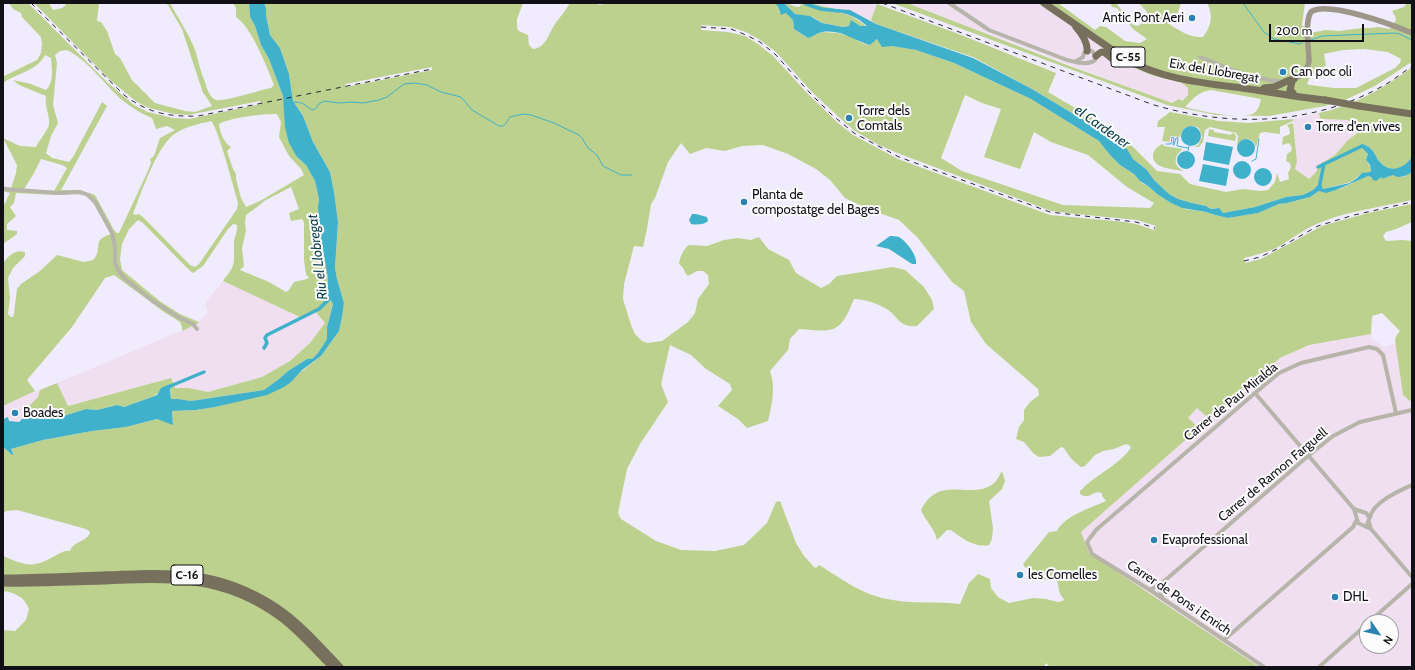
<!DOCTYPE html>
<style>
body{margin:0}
#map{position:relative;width:1415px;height:670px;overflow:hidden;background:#f0ecfe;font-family:Cabin,sans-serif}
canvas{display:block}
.frame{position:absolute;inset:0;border:4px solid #111017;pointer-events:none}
.north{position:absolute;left:1359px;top:614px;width:40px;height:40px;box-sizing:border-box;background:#fcfcfc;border:1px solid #9e9ea0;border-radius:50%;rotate:124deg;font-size:11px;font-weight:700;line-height:16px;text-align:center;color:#111017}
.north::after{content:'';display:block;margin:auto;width:14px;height:18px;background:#2d82b2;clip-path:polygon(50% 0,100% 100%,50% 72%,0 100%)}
.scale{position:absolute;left:1269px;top:24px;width:95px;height:18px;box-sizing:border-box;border:2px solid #111017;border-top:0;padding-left:5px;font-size:12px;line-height:14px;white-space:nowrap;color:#111017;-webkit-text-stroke:3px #fcfcfc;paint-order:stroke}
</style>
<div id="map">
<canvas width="1415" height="670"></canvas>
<div class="frame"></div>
<div class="north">N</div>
<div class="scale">200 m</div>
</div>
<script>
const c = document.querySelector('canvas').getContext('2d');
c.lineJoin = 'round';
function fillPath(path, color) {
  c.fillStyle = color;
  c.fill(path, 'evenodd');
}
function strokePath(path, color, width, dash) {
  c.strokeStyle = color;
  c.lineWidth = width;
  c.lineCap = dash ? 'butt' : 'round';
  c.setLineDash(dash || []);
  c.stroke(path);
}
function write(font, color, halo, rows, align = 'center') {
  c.font = font + ' Cabin,sans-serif';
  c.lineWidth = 4;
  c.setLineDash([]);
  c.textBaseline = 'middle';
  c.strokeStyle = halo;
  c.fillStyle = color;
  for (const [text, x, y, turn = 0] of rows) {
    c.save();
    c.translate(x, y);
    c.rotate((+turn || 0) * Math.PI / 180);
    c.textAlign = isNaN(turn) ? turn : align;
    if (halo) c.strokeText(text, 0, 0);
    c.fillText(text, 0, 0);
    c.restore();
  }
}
const industrial = new Path2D(`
 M 809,3 L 875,3 L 877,4 L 871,20 L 860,15 Z
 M 907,3 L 1038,3 L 1149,74 L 1162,79 L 1183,82 L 1188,88 L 1188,95 L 1181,101 L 1179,99 L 1172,103 L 1168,102 Z
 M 1319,113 L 1320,118 L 1323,119 L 1347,120 L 1356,124 L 1360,127 L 1359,132 L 1348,140 L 1335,155 L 1320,164 L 1316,172 L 1309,180 L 1295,169 L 1297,161 L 1293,119 Z
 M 223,281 L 300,316 L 314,310 L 325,323 L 310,343 L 290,361 L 262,377 L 208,392 L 189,388 L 175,388 L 171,378 L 67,406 L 57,383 L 197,324 L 208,312 L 205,303 Z
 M 1371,334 L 1372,339 L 1384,347 L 1396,343 L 1403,395 L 1410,401 L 1412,400 L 1412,667 L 1259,667 L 1089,553 L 1081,532 L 1199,428 L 1188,418 L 1197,407 L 1206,416 L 1212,417 L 1280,358 L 1309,345 ZM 1367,622 L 1391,622 L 1391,646 L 1367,646 Z
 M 40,390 L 38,397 L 29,406 L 27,416 L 25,416 L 19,423 L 9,421 L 8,417 L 6,418 L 3,409 L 3,406 L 35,391 Z`);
const green = new Path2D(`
 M 9,3 L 28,3 L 108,83 L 134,105 L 148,112 L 173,118 L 189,119 L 261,104 L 260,101 L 188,115 L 174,114 L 149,108 L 137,102 L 110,80 L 34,3 L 49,3 L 53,10 L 62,8 L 66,5 L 64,3 L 99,3 L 97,21 L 101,22 L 107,31 L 115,54 L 120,58 L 132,80 L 155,103 L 185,111 L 195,112 L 212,106 L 205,95 L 203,93 L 182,29 L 168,5 L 165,3 L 170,3 C 178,18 187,31 194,47 C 198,58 200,71 205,82 C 207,89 209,97 216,100 C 225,102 259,90 271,88 L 274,85 C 267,67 252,28 236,17 L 236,8 L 233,3 L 249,3 L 250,17 L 255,26 L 261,45 L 269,59 L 283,96 L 297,157 L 306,165 L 315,181 L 319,199 L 318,207 L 320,235 L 328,278 L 328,289 L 324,302 L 331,300 L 333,303 L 327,327 L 327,339 L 318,353 L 312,359 L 307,359 L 288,371 L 279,379 L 264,390 L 191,401 L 178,399 L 171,400 L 170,384 C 160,388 160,393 152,397 L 124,407 L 117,405 L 97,410 L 86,409 L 57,418 L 27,416 L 29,406 L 38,397 L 40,390 L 57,383 L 68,406 L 171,378 L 175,388 L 189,388 L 208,392 L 262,377 L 290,361 L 310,343 L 325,323 L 314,310 L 300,317 L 223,281 C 225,277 230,273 232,268 C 236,259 233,250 234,241 C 235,235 238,231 237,225 L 233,224 L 228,229 L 203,266 L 193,273 L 187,268 L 143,223 L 138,220 L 129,229 L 122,244 L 120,259 L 122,270 L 161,302 L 180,314 L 199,322 L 197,324 L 182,331 L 182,327 L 180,322 L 164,312 L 114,275 L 105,278 L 72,327 L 27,380 L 35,391 L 3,406 L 4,262 C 9,255 16,249 25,252 L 25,256 L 13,268 L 8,278 L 10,298 L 8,314 L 11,317 L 13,317 L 14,313 L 17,289 L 21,284 L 40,271 L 57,255 L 84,262 L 93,260 C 104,249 90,240 111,234 L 92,201 L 85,195 L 75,194 L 55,195 L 16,193 L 14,203 L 10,207 L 16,216 L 7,224 L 7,230 L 17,231 L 17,234 L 3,244 L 3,207 L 10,193 L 3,191 L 3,186 L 11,188 L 16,173 L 17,165 L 3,138 L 20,146 L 36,147 C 39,140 48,131 49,124 C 50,115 44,106 46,96 L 19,85 L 13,80 L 31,84 L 46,90 C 54,83 52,69 51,58 L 45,55 C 37,71 17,73 3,83 L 3,77 L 4,76 L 37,60 L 41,53 L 42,44 L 41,37 L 22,17 L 21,13 L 13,9 ZM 67,50 C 89,61 104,84 122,100 C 131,107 142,114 152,118 L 156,129 L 167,126 L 175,130 L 160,138 L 154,156 L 150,159 L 151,163 L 147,173 L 119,233 L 117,233 L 114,230 L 95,195 L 80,190 L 61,190 L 107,106 L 102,102 L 73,157 L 69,162 L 52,158 L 46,153 L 51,136 L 58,123 L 53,105 L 57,63 L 55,55 L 60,51 ZM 277,114 L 281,122 L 279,137 L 289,156 L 301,169 L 304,175 L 260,201 L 246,207 L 241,198 L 236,179 L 236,174 L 233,169 L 227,151 L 231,147 C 224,143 220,133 219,124 C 232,117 263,114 277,114 ZM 211,121 C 218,127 234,189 238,202 L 237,209 L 199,264 L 195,267 L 190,265 L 145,219 L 139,214 L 135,215 L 133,214 C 141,193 156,149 173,135 C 184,127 198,124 211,121 ZM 41,159 L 62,165 L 67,168 L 54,191 L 24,189 L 34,173 ZM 291,187 L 299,209 L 289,213 L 291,221 L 302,219 L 304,223 L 304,260 L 306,275 L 309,277 L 307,279 L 294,282 L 289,290 L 286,292 L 269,282 L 240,270 L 244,266 L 242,248 L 246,231 L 245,222 L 246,215 L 261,204 L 264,201 Z
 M 264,3 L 523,3 L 517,19 L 517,29 L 519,31 L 528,35 L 529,45 L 533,49 C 546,48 549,33 555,24 C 560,17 566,10 570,3 L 597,3 L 599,5 L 610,3 L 775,3 L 778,7 L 779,12 L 787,13 L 793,20 L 794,29 L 808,38 L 822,32 L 837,33 L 849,36 L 862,43 L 870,45 L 877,39 L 885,46 L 892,46 L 916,50 L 954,63 L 1031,99 L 1099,141 L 1104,145 L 1108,153 L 1120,165 L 1134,174 L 1142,183 L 1148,186 L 1157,194 L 1171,203 L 1185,209 L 1206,212 L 1215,215 L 1228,218 L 1258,213 L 1279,204 L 1287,203 L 1310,197 L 1319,191 C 1337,195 1352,181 1368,176 L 1371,177 L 1372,179 L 1381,177 L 1382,179 L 1393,175 L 1403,177 L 1412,172 L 1412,200 C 1381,207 1348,211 1319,223 C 1304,229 1290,240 1276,248 C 1265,253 1255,255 1244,258 L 1245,263 L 1261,259 L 1322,226 L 1368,213 L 1412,204 L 1412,222 L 1396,229 L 1386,232 L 1383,236 L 1386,241 L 1403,240 L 1412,241 L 1412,400 L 1410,401 L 1403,395 L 1395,340 L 1396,336 L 1400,331 L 1382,313 L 1372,316 L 1371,334 L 1309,345 L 1280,358 L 1212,417 L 1206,416 L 1197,408 L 1188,418 L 1199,428 L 1081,532 L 1089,553 L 1259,667 L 1050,667 L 1046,663 L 1044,667 L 3,667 L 3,630 L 15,631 L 26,620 L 29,609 C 24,596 15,593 3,591 L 3,556 C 25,565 31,569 53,557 C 59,554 64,550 70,551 C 73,541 88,542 90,532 L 86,529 L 17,510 L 6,511 L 3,514 L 3,447 L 11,454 L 14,454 L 11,449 L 43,440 L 92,431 L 126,427 L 157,419 L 173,424 L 172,411 L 196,410 L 215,407 L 239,401 L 298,374 L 321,356 L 339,331 L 342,317 L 344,303 L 337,279 L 335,268 L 338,222 L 334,192 L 330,172 L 313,142 L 303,116 L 293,101 L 289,74 L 280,48 L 270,35 L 266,15 L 266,8 ZM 701,25 L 730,27 L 746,32 L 760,40 L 776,52 L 812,92 L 841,119 L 855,131 L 879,145 L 900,154 L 1051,211 L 1076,214 L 1137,220 L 1156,226 L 1154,230 L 1136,224 L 1124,222 L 1050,215 L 898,159 L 853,135 L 838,123 L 808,94 L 773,56 L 758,44 L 745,36 L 728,32 L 701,30 ZM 432,67 L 432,70 L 346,87 L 345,84 ZM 965,95 L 982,103 L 1001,109 L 984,157 L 1020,169 L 1034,132 L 1051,142 L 1088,155 L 1127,187 L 1154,203 L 1150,208 L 1063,205 L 962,171 L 941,158 ZM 681,143 L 690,154 L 706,148 L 725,151 L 742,146 L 763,145 L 788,154 L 816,169 L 830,180 L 845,198 L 868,209 L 899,220 L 917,237 L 952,282 L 964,291 L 971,322 L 986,344 L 1038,389 L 1039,395 L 1030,402 L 1024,410 L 1024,420 L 1019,427 L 1016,439 L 1024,442 L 1033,453 L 1039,457 L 1050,456 L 1061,447 L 1064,448 C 1070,458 1072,460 1081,467 L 1085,466 L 1095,455 L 1103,451 L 1114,449 L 1126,444 L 1129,445 L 1131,448 C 1118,466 1095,475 1080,491 L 1080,494 C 1089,501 1093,489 1102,493 L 1102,496 L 1106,501 C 1091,508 1064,516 1057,531 L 1049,532 L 1023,564 C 1026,570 1042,580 1049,580 C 1051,580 1053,579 1055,578 C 1061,586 1056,592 1065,600 L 1058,602 L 1046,599 L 1033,598 L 1009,603 L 998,597 L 991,588 L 990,579 L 978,574 L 969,583 L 960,604 C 938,601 915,604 893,600 C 863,596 844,580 819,565 L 816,568 L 814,567 L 804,556 L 796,543 L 780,501 L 776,502 L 767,523 L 744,545 L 715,551 L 681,550 L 656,541 L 621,519 L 618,513 L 627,469 L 640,444 L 668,402 L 661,384 L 670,345 L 691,355 L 706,369 L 730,384 L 732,390 L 718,406 L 738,419 L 747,428 L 768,421 C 772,404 776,388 770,371 L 788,350 L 790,339 L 799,329 C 835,332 840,334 854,299 C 864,299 876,303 885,308 C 898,315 898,328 917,326 L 934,309 L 932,300 L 924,287 L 905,270 L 893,267 L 837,276 L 829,284 L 821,288 L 796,273 L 789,260 L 768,249 L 759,237 L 751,240 L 738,238 L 724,240 L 707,246 L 689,245 C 683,249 680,257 679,264 C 685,268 684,273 688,276 L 697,271 L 703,271 L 708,275 L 709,284 L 698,299 L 695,313 L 688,322 L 662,341 L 647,343 L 642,341 L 635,334 L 631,325 L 623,299 L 624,284 L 634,246 L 643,247 L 647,229 L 651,204 L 655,198 L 668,162 Z
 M 784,3 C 790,3 793,7 799,7 L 803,3 L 809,3 L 836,9 L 836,12 C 849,13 857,19 867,27 L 860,26 L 851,21 L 849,26 L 843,27 L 822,23 L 813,17 L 795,14 Z
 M 892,3 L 907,3 L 1067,65 L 1172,103 L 1179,99 L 1182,101 L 1188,95 L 1188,88 C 1181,80 1172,81 1162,78 C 1152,76 1142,71 1133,67 L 1038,3 L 1058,3 L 1095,30 L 1100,26 L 1106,27 L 1125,41 L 1140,43 L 1147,39 L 1133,29 L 1117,8 L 1112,7 L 1110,3 L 1116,3 L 1133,25 L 1138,26 L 1141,24 L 1147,12 L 1139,3 L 1181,3 L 1178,12 L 1170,25 C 1181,31 1190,38 1203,37 C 1211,26 1214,16 1207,3 L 1305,3 L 1302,25 L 1311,33 L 1325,30 L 1339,31 L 1362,28 L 1370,28 L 1378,27 L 1390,29 L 1396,20 L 1395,16 L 1392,11 L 1404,7 L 1407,3 L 1412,3 L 1412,65 L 1410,63 L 1375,86 L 1345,100 L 1325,106 L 1269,116 L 1216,115 L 1167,105 ZM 1364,49 L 1388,52 L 1401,59 L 1400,63 L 1395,68 L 1356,88 L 1334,88 L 1310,85 L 1307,84 C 1310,75 1317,68 1326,66 L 1324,54 L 1343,50 ZM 1211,90 L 1261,99 C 1260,103 1259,110 1254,113 C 1244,120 1198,111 1185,107 C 1193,99 1199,91 1211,90 Z
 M 877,4 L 956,33 L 1056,73 L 1048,92 L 1099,122 L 1130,144 L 1157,171 L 1180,174 L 1190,184 L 1226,192 L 1243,189 L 1260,191 L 1268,190 L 1275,182 L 1277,173 L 1280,182 L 1289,179 L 1288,173 L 1291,167 L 1290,163 L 1286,161 L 1287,154 C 1293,151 1293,148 1289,143 L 1282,145 L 1283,137 L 1290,134 L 1289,128 L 1287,125 L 1293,123 L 1297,161 L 1295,169 L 1309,179 L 1316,172 L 1320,164 L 1335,155 L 1348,140 L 1359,132 L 1360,127 L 1358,125 L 1347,120 L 1323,119 L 1320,118 L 1319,113 C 1352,106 1385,88 1412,67 L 1412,157 C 1404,169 1390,174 1380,162 C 1376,158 1374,151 1370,148 C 1368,146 1364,145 1361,144 L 1362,148 L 1368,154 L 1366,160 L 1371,168 L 1370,172 L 1361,174 L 1351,182 L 1323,189 L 1320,184 L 1319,184 L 1313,190 L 1303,195 L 1286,197 L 1255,207 L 1223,213 L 1217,208 L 1211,209 L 1206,206 L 1192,203 L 1178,199 L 1169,194 L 1154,180 L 1147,170 L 1133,159 L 1122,146 L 1110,136 L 1032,89 L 973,57 L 876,24 L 871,20 Z
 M 1170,112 L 1219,121 L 1248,123 L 1293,119 L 1293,121 L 1280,127 L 1280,134 L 1264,132 L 1260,133 L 1256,147 C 1252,136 1243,137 1237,145 L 1238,136 L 1236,133 L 1210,127 L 1205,130 L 1203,142 L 1199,147 L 1194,147 L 1198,145 L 1202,137 L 1199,128 C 1189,124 1183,126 1180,137 L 1171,136 L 1169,142 L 1162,141 L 1165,127 L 1157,127 L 1158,121 Z
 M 1209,129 L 1214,130 L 1214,132 L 1231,135 L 1232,133 L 1235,134 L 1236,137 L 1235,141 L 1208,136 Z
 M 1162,144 L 1164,145 L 1164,146 L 1183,149 C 1173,156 1173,165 1183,171 C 1174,169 1154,169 1153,157 C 1153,150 1157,147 1162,144 Z
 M 1002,471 L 1005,481 L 1002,489 L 989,501 L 993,528 L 992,539 L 989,545 C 974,548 962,538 951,530 L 947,530 L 937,540 C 934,527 926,522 921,510 C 940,473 969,501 993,484 C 997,481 999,476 1002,471 Z`);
const water = new Path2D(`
 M 249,3 L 264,3 L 266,8 L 266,15 L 270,35 L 280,48 L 289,74 L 293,101 L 303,116 L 313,142 L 330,172 L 334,192 L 338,222 L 335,268 L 337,279 L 344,303 L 342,317 L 339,331 L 321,356 L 302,370 L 291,382 L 284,387 L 267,395 L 215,407 L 196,410 L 172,411 L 173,425 L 157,419 L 126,427 L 92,431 L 43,440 L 11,449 L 14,455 L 11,454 L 3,447 L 3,419 L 8,417 L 9,421 L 19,422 L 25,416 L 57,418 L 86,409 L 97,410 L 117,405 L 124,407 L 152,397 L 157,395 L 161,388 L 170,384 L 171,387 L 170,390 L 171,399 L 178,399 L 191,401 L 264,390 L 279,379 L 288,371 L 307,359 L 312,359 L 318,353 L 327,339 L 327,327 L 333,304 L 331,300 L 326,304 L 324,302 L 328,289 L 328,278 L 320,235 L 318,207 L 319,199 L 315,181 L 306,165 L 297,157 L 289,143 L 285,127 L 283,96 L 269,59 L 261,45 L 255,26 L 250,17 Z
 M 775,3 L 784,3 L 795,14 L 810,16 L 822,23 L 843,27 L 849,26 L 851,20 L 860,26 L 867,26 C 858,18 848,13 836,12 L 836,9 L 850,10 L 876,24 L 973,58 L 1032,89 L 1110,136 L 1127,149 L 1133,159 L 1147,170 L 1154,180 L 1169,194 L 1178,199 L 1192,203 L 1206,206 L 1211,209 L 1219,208 L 1223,213 L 1255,207 L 1286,197 L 1303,195 L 1313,190 L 1319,184 L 1321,184 L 1323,189 L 1350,183 L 1357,178 L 1362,173 L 1370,172 L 1371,170 L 1370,165 L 1366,160 L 1368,154 L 1362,148 L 1361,144 C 1364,145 1368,146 1370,148 C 1374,151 1376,157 1379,161 C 1389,174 1404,169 1412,157 L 1412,172 C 1406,176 1399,179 1393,175 L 1382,179 L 1381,177 L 1376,181 L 1373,180 L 1371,177 L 1368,176 L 1336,190 L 1326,193 L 1319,191 L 1310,197 L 1287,203 L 1279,204 L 1258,213 L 1228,218 L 1215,215 L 1206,212 L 1182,208 L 1171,203 L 1157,194 L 1148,186 L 1140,181 L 1134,174 L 1120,165 L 1110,155 L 1099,141 L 1031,99 L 954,63 L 916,50 L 892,46 L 882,47 L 877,39 L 870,45 C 854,41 842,29 822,32 C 817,33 813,37 808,38 L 794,29 L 793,20 L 786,13 L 781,15 L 778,7 Z
 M1181 136a10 10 0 1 1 20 0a10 10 0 1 1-20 0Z
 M1237 148a9 9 0 1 1 18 0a9 9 0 1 1-18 0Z
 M 1206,142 L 1233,147 L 1229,165 L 1203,160 Z
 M1177 160a9 9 0 1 1 18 0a9 9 0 1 1-18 0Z
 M1233 170a9 9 0 1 1 18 0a9 9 0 1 1-18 0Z
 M 1203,164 L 1229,169 L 1226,186 L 1199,181 Z
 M1254 177a9 9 0 1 1 18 0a9 9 0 1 1-18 0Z
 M 692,214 L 696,214 L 707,217 L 708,221 C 704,225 696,225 691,224 L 689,220 Z
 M 890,236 C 893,236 896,236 899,237 C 906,241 918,256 916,264 L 912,264 L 889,249 L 876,246 Z`);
const stream = new Path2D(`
 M 1243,3 L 1264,32 L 1274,39 L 1300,44 L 1306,40
 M 1311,40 L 1322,36 L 1394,33 L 1400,34 L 1412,40
 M 294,102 L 302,103 L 312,110 L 315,109 L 319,104 L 324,101 L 339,103 L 352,102 L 363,103 L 379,100 L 387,97 L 404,84 L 415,83 L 427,85 L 441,92 L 461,97 L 472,110 L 499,126 C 507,127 506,121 510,117 L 523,114 L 531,115 L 554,123 L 579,135 L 582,138 L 588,148 L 597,155 L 603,166 L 621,175 L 632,175
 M 1166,144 L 1171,144 L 1172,137 L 1174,138 L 1173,145 L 1174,145 L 1176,138 L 1178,138 L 1177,146 L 1188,148
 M 1188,151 L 1189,146
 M 1252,161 L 1256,159 L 1259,139`);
const canal = new Path2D(`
 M 806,4 L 821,9 L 839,11
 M 1318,167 L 1362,146 L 1365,147
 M 1319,188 L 1324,164
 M 264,348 L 267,343 L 265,338 L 267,335 L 319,309 L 328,300
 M 168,387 L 204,372`);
const street = new Path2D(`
 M 949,3 L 989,30 L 1067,60 C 1075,62 1089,66 1095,60 L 1095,55 L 1092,51 L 1087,51 L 1084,53 L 1083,57 L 1075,62
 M 1200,57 L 1243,74 L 1269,80 L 1284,82
 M 3,189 L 59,193 L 80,192 L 88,195 L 96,203 L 112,233 L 115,247 L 115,263 L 118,270 L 124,278 L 153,301 L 180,318 L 193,324 L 197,329
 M 1255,393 L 1354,509 L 1358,523 L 1371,529
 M 1354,509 L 1366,513 L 1369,517
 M 1369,522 L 1371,529 L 1412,577
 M 1367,524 C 1370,519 1370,514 1374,509 C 1383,498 1399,491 1412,485
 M 1162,583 L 1160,589 L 1162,597
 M 1150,590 L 1162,583 L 1308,456 L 1333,436 L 1360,422 L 1412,410
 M 1369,622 L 1412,584
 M 1224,640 L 1353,527 L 1356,521
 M 1264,667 L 1150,590 L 1092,554 L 1087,542 L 1096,530 L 1255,393 L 1279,373 L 1301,363 L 1369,347 L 1377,349 L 1383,355 L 1396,413
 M 1319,667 L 1367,624`);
const secondary = new Path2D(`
 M 1294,79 C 1303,75 1307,71 1309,61 C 1309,49 1304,21 1311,12 C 1326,0 1393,25 1412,33`);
const highway = new Path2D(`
 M 1044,3 L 1124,58 C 1160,79 1202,83 1242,88 C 1270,92 1297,97 1325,100
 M 1076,27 C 1082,34 1088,42 1087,51
 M 1096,56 C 1105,47 1105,55 1113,59 C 1117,61 1123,61 1127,63
 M 1292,82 L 1290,90 L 1293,93
 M 1264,88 C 1267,87 1270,88 1274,87 C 1281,85 1287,80 1294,79
 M 1359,106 L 1412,114
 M 3,578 C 36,578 70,576 103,575 C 169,572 218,569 276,607 C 300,623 320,646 340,667
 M 3,583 C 36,584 70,582 103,581 C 169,578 223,575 280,617 C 299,631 315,650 332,667`);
const rail = new Path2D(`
 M 31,3 L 124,95 C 148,113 168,117 198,116 L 432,69
 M 882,3 L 1151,104 C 1226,127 1309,126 1379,88 C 1391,82 1401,74 1412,66
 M 701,27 L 731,29 L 746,35 L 760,42 L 775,54 L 810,93 L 831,114 L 854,133 L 899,157 L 1050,212 L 1136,222 L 1155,228
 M 1244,261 L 1260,257 L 1277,249 L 1318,226 L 1354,215 L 1412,202`);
const highwayBridge = new Path2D(`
 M 1325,100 L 1359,106`);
const markers = [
 [1192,18,4,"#2d82b2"],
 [1283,72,4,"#2d82b2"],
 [849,118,4,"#2d82b2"],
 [1308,127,4,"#2d82b2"],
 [744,202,4,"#2d82b2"],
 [15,413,4,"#2d82b2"],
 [1154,540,4,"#2d82b2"],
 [1020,575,4,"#2d82b2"],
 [1335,597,4,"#2d82b2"]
];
const shields = [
 [1128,57,34],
 [187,575,32]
];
const shieldNames = [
 ["C-55",1128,57],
 ["C-16",187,575]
];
const poiNames = [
 ["Antic Pont Aeri",1184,18,"right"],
 ["Can poc oli",1291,72],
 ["Torre dels",857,111],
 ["Comtals",857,126],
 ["Torre d'en vives",1316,127],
 ["Planta de",752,195],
 ["compostatge del Bages",752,210],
 ["Boades",23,413],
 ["Evaprofessional",1162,540],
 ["les Comelles",1028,575],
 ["DHL",1343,597]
];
const streetNames = [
 ["Eix del Llobregat",1214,71,10],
 ["Carrer de Pau Miralda",1231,402,-39],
 ["Carrer de Ramon Farguell",1273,475,-40],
 ["Carrer de Pons i Enrich",1179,598,34]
];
const waterNames = [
 ["el Cardener",1102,127,35],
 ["Riu el Llobregat",318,257,-97]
];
fillPath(industrial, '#f0dff0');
fillPath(green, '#bcd18d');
fillPath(water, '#40b1ca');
strokePath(stream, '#40b1ca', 1);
strokePath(canal, '#40b1ca', 3.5);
strokePath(street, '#b7b4aa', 4);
strokePath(secondary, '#9c9789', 5.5);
strokePath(highway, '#77705d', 7);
strokePath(rail, '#2b2a32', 1, [5, 5]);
strokePath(highwayBridge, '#77705d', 7);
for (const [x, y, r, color] of markers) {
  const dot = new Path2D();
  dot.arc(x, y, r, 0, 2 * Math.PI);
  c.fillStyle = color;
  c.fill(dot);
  strokePath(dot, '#fcfcfc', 1.5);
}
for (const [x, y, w] of shields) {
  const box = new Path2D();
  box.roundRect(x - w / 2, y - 10, w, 20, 3);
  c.fillStyle = '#fcfcfc';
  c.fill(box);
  strokePath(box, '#111017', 1);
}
write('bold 12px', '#111017', null, shieldNames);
write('13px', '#111017', '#fcfcfc', poiNames, 'left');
write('13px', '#111017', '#fcfcfc', streetNames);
write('italic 14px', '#10424d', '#fcfcfc', waterNames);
</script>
